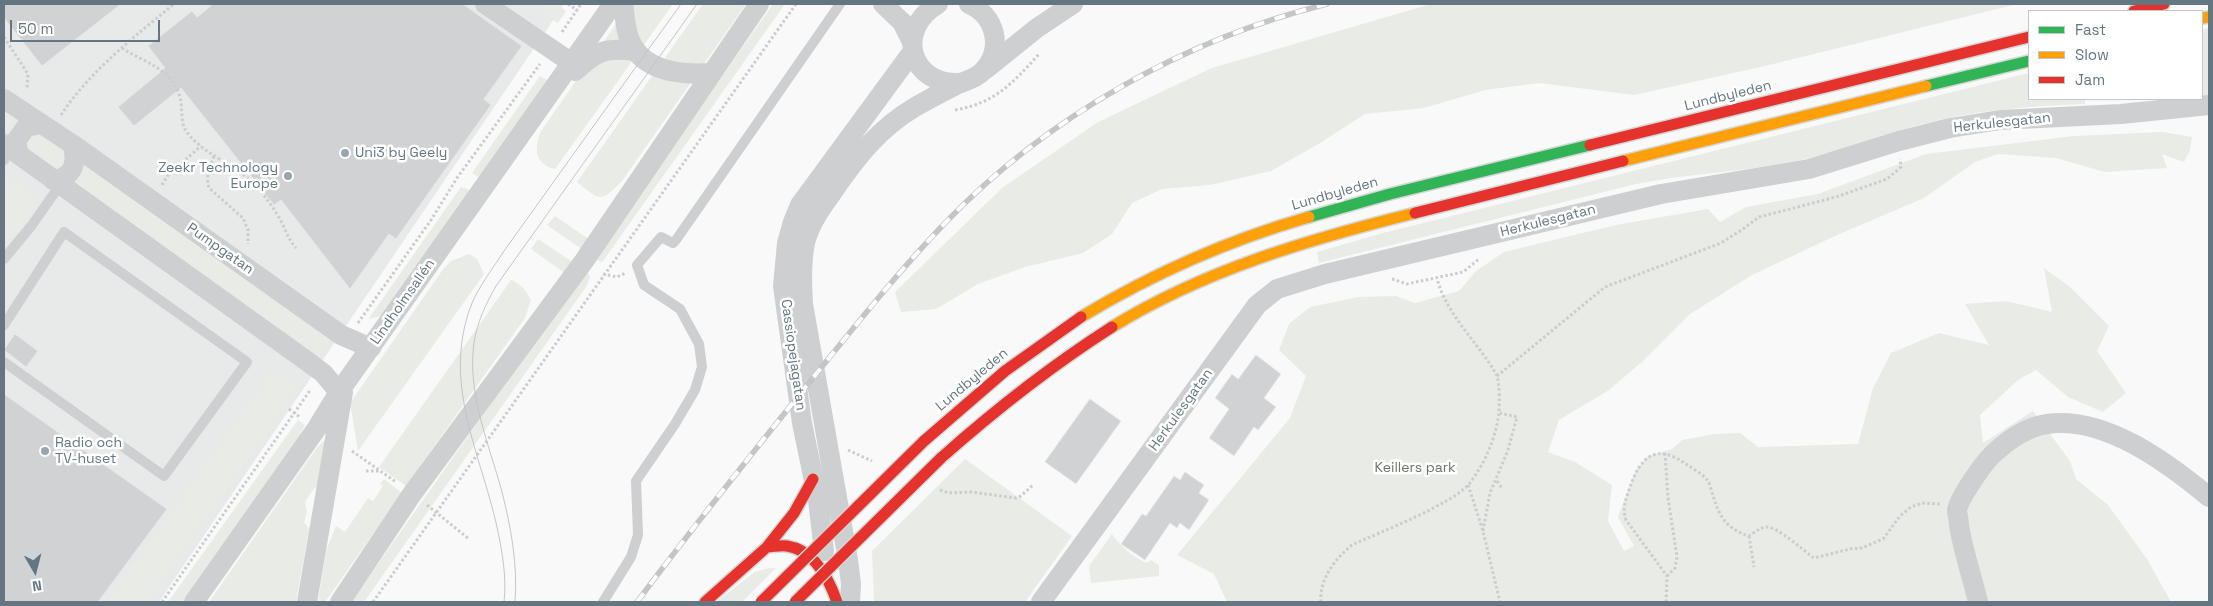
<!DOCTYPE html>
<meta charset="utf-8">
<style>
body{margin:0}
#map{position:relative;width:2213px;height:606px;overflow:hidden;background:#f9f9f9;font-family:"Space Grotesk",sans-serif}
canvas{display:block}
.frame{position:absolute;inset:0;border:5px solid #657683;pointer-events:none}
.legend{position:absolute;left:2028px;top:10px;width:175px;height:90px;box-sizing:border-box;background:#fff;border:1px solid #c1c8cd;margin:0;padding:6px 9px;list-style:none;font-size:15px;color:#657683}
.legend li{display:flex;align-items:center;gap:10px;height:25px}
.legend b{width:25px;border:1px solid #c1c8cd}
.north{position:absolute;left:10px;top:546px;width:50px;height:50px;-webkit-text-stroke:4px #fff;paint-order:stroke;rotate:172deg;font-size:14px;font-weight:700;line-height:20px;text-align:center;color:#657683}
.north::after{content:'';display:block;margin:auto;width:18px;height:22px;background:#657683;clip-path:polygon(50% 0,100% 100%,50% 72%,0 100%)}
.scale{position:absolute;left:10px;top:20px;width:150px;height:22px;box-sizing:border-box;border:2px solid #657683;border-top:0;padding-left:6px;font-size:15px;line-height:18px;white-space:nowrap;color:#657683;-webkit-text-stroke:4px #fff;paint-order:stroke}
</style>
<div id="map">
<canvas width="2213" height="606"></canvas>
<div class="frame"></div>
<ul class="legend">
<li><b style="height:6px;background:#30b455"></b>Fast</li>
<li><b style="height:6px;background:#ff9f0a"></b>Slow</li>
<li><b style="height:6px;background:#e5322d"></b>Jam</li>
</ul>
<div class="north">N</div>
<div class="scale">50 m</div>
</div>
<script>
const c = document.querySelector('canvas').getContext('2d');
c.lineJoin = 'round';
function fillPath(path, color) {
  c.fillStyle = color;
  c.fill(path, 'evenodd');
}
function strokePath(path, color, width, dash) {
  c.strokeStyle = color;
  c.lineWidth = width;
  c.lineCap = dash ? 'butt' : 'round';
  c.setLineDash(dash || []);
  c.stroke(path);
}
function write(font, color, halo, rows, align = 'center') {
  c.font = font + ' "Space Grotesk",sans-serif';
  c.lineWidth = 5;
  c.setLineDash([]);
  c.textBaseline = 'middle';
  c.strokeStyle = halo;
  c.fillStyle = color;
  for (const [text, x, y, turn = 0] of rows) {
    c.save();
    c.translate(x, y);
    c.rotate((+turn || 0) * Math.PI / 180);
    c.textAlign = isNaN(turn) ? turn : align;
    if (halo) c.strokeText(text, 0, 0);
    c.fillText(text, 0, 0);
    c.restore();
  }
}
const built = new Path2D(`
 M 4,4 L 564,4 L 159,602 L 4,602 Z
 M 2209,28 L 2209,95 L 2202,96 L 2202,30 Z`);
const green = new Path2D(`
 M 630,4 L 673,4 L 555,169 C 534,164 534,148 541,131 Z
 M 703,4 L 746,4 L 622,181 C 600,203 601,201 577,182 Z
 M 773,4 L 785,4 L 603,261 L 601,262 L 594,258 Z
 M 1431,4 L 2017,4 L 1765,66 L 1634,95 L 1539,83 L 1485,90 L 1424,108 L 1365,114 L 1320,143 L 1271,171 L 1210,185 L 1162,189 L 1132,203 L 1112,234 L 1083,253 L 1025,267 L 978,284 L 936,309 L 901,312 L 895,292 L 1002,188 L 1098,122 L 1212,68 Z
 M 558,5 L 566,11 L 558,23 L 542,14 L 550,6 L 556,8 Z
 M 2029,73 L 2029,99 L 2085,99 L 2085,104 C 2036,106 1987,109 1939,120 C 1892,130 1847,150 1801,160 C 1746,172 1691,173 1636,184 L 1319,263 L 1317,252 L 1383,233 Z
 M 540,76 L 549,81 L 480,178 L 472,173 Z
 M 4,107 L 11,112 L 12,123 L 4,129 Z
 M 38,132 L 66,152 L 64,163 L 61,167 L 54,169 L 26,148 L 31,134 Z
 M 2163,132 L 2192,137 L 2190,150 L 2184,162 L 2162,154 L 2167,168 L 2105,172 L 2056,158 L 1998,154 L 1975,162 L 1924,198 L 1837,235 L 1752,275 L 1690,314 L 1643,361 L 1609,390 L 1559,420 L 1548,452 L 1575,462 L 1612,485 L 1608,521 L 1624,551 L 1634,546 L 1618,517 L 1635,471 L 1648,456 L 1672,449 L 1682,440 L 1715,434 L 1740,433 L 1758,447 L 1858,444 L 1873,388 L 1891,353 L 1939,333 L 1989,345 L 1965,304 L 2006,301 L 2052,312 L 2044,268 L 2070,287 L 2109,326 L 2097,351 L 2126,393 L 2103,412 L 2068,397 L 2036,370 L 2018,380 L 1980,415 L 1983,443 L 2033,411 L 2070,461 L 2076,479 L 2108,505 L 2147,559 L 2171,602 L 1227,602 L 1214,574 L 1177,555 L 1290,418 L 1306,376 L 1279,350 L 1289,324 L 1310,307 L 1359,297 L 1396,296 L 1415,303 L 1459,291 L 1476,271 L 1504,252 L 1616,225 L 1708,209 L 1720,222 L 1746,207 L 1818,194 L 1926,154 L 2074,136 Z
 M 85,167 L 90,167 L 332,337 L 319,356 L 77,185 L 75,181 L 80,169 Z
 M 4,175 L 39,200 L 4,248 Z
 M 461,187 L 467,189 L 471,192 L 383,315 L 370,319 L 369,318 Z
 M 555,216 L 590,240 L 583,250 L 547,225 Z
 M 538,239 L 574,263 L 566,274 L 531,249 Z
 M 469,254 L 477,259 L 484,274 L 358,451 L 350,403 L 444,268 L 451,261 Z
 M 584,272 L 588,273 L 590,278 L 586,287 L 364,602 L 351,602 Z
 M 511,280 C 521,284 526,290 531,300 L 525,318 L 406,486 L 379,467 Z
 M 272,371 L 299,387 L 147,602 L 107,602 Z
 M 298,420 L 305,425 L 298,438 L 182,602 L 168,602 Z
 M 327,440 L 318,488 L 315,487 L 305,502 L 307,512 L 304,522 L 309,529 L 296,602 L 209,602 L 316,449 L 323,441 Z
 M 965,459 L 1072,536 L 1025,602 L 874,602 L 872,551 Z
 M 384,479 L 402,493 L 325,602 L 318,602 L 326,551 L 336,526 L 345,532 L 368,498 L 373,501 L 383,486 L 380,484 Z
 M 1112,534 C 1121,547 1132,556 1146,563 L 1151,560 L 1159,565 L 1159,576 L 1091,583 L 1089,566 Z
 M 770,568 L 776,568 L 742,602 L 716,602 L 755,572 Z`);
const building = new Path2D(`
 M 4,4 L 121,4 L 42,66 L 4,18 Z
 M 213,4 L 463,4 L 522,46 L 484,99 L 491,105 L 396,239 L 389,234 L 350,289 L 281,200 L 274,205 L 181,88 L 134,126 L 118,107 L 165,68 L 148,46 L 192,11 L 197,17 Z
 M 15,334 L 38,351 L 26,367 L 4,350 Z
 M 1256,355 L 1281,374 L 1264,398 L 1276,407 L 1258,430 L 1254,427 L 1234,456 L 1209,438 L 1229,409 L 1215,398 L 1232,374 L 1238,379 Z
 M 4,394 L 167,509 L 98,602 L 4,602 Z
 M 1090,399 L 1121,421 L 1076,484 L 1045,462 Z
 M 1185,472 L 1204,485 L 1199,493 L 1209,500 L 1189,530 L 1180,523 L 1177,528 L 1170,523 L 1145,560 L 1121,544 L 1142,514 L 1146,516 L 1174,476 L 1180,480 Z`);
const path = new Path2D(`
 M 568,4 L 577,10
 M 562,32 L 581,4
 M 4,37 L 28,74 L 27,90
 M 122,48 C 143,62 174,69 180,98 C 183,108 180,122 186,131 C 204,156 235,163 255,185 C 266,197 276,211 283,225 C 287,234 290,241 296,248
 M 955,110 C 995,103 1012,84 1039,54
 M 61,115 C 90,71 134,37 174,4
 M 214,156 C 210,167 205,176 209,188 L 243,218 L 248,230 L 248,244
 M 162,185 L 168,175 L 201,146
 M 603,274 L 617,277 L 626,273
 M 1392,279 L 1407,284 L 1463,272 L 1479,259
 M 358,323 L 431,220 L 457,178 L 540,64
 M 1497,376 L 1605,287 L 1721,243 L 1743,229 L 1759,217 L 1836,197 L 1887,179 L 1901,167 L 1900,159
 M 289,409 L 301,418
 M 848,450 L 872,461
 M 352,451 L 396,482
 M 1665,453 L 1668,498 L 1677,557 L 1675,568 L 1667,576
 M 366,471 L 380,471
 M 1497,481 L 1502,488
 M 1468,485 L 1483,531 L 1500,602
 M 940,490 L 949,493 L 971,492 L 1016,498 L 1021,496 L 1034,484
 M 427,505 L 469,539
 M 1483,531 L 1490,493 L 1508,450 L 1517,417 L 1500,413
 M 1749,536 L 1754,567
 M 162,602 L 311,389
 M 373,602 L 796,4
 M 1321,602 C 1319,579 1335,559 1352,545 C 1380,532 1451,505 1469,484 C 1484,465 1494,442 1498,419 C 1500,410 1500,381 1496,374 C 1478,342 1446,315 1437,278
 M 1666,602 L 1667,576 L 1626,520 C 1622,508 1626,499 1630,487 C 1641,456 1656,443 1686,464 C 1693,469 1703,474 1708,481 C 1710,484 1711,491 1713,495 C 1719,517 1727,529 1749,536 C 1755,532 1761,527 1767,527 C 1778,527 1804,551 1814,558 L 1854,548 L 1859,549 L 1883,539 L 1900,516 L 1911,507 L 1922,503 L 1940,504`);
const lane = new Path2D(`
 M 4,160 L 11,149
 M 4,259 L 32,225 L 60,185
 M 4,325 L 64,232 L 247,362 L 164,476 L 4,362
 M 603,602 L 631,557 L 638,535 L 636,481 L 675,424 L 695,390 L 702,367 L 699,344 L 680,309 L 644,285 L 637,265 L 661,237 L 673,243 L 676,240 L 840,4`);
const street = new Path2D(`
 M 485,4 L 572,63
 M 623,4 C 625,15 625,27 629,38 C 641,72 681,75 711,73
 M 883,4 L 902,22 L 912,42
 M 938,4 C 894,30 910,86 961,83
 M 986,69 L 1037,28 L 1073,4
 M 575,71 C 597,51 605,47 635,51
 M 4,99 L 72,144 L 341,335 L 371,348
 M 4,144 L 304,359 L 323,373 L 339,392
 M 19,155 L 16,141 L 26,127 L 40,124
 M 53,180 C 74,178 78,161 72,144
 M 824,551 L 818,500 L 802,423 L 783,286 L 787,243 L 793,222 L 800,205 L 913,51
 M 194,602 L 317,428 L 339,392 L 613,4
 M 307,602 L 343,392
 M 340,602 L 412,494 L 584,261 L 759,4
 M 850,602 L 851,584 L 848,560 L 803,304 C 802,284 801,263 805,243 C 809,225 821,208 832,193 C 855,159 878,129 915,107 C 929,99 944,91 958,84 C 968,80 977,78 984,70 C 1004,48 995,15 969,4
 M 1041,602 L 1257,305 L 1277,289 L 1325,274 L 1661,194 L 1809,169 L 1899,141 L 1950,128 L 2000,120 L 2121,114 L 2209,105
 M 1978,602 C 1972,576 1963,551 1959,525 C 1959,520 1957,514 1957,510 C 1959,498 1983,464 1992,455 C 2007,441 2025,427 2047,424 C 2104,415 2168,463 2209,497`);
const fast = new Path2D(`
 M 1926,86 L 2029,61
 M 1309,217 L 1390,194 L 1590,145`);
const slow = new Path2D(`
 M 2202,18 L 2209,17
 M 1623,161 L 1926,86
 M 1081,317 C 1152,274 1229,240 1309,217
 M 1112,327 C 1204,270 1310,239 1415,213`);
const jam = new Path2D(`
 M 2134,11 L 2164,4
 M 1590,145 L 2029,37
 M 1415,213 L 1623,161
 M 924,441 L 1005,371 L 1081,317
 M 941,458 C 995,410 1051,366 1112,327
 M 767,547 C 773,547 780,545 787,546 C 814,550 829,579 837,602
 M 705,602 L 767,547 L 794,513 L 813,479`);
const tram = new Path2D(`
 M 504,602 C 507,578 502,550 497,527 C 480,451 441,382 472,303 C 480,285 493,268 504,251 L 681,4
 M 515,602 C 518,566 511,527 502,492 C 489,444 467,394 474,343 C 477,322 486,304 496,286 L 697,4`);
const rail = new Path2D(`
 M 637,602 C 692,528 750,456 808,384 C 852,330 896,274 945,223 C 1047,117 1185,39 1327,4`);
const jamBridge = new Path2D(`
 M 761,602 L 924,441
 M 795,602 L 941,458`);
const markers = [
 [345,153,5,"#99a4ac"],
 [288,176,5,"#99a4ac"],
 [45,451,5,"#99a4ac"]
];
const streetNames = [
 ["Lundbyleden",1728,96,-14],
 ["Herkulesgatan",2002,123,-6],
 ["Lundbyleden",1335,194,-16],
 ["Herkulesgatan",1548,221,-14],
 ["Pumpgatan",220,249,35],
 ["Lindholmsallén",403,302,-55],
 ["Cassiopejagatan",793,355,82],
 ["Lundbyleden",972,380,-40],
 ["Herkulesgatan",1181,410,-54]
];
const poiNames = [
 ["Uni3 by Geely",355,153],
 ["Zeekr Technology",278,168,"right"],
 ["Europe",278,184,"right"],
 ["Radio och",55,443],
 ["TV-huset",55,459]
];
const parkNames = [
 ["Keillers park",1415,468]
];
fillPath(built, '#e8e9e9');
fillPath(green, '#e8ebe6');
fillPath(building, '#d0d2d3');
strokePath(building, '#e8e8e8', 1);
strokePath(fast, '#d5d6d6', 14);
strokePath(slow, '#d5d6d6', 14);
strokePath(jam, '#d5d6d6', 14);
strokePath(path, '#cbcccd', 3, [2.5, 2.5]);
strokePath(lane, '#cecfd0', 10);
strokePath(street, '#cecfd0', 20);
strokePath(fast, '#30b455', 11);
strokePath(slow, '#ff9f0a', 11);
strokePath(jam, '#e5322d', 11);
strokePath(tram, '#c3c5c6', 1);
strokePath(rail, '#c3c5c6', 5.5);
strokePath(rail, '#fff', 4, [11]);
strokePath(jamBridge, '#d5d6d6', 14, []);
strokePath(jamBridge, '#e5322d', 11);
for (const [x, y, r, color] of markers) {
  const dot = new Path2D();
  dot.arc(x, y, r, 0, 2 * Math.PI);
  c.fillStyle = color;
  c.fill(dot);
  strokePath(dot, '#fff', 2);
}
write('14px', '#657683', '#fff', streetNames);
write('14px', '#657683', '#fff', poiNames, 'left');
write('14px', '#687a64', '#fff', parkNames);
</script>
